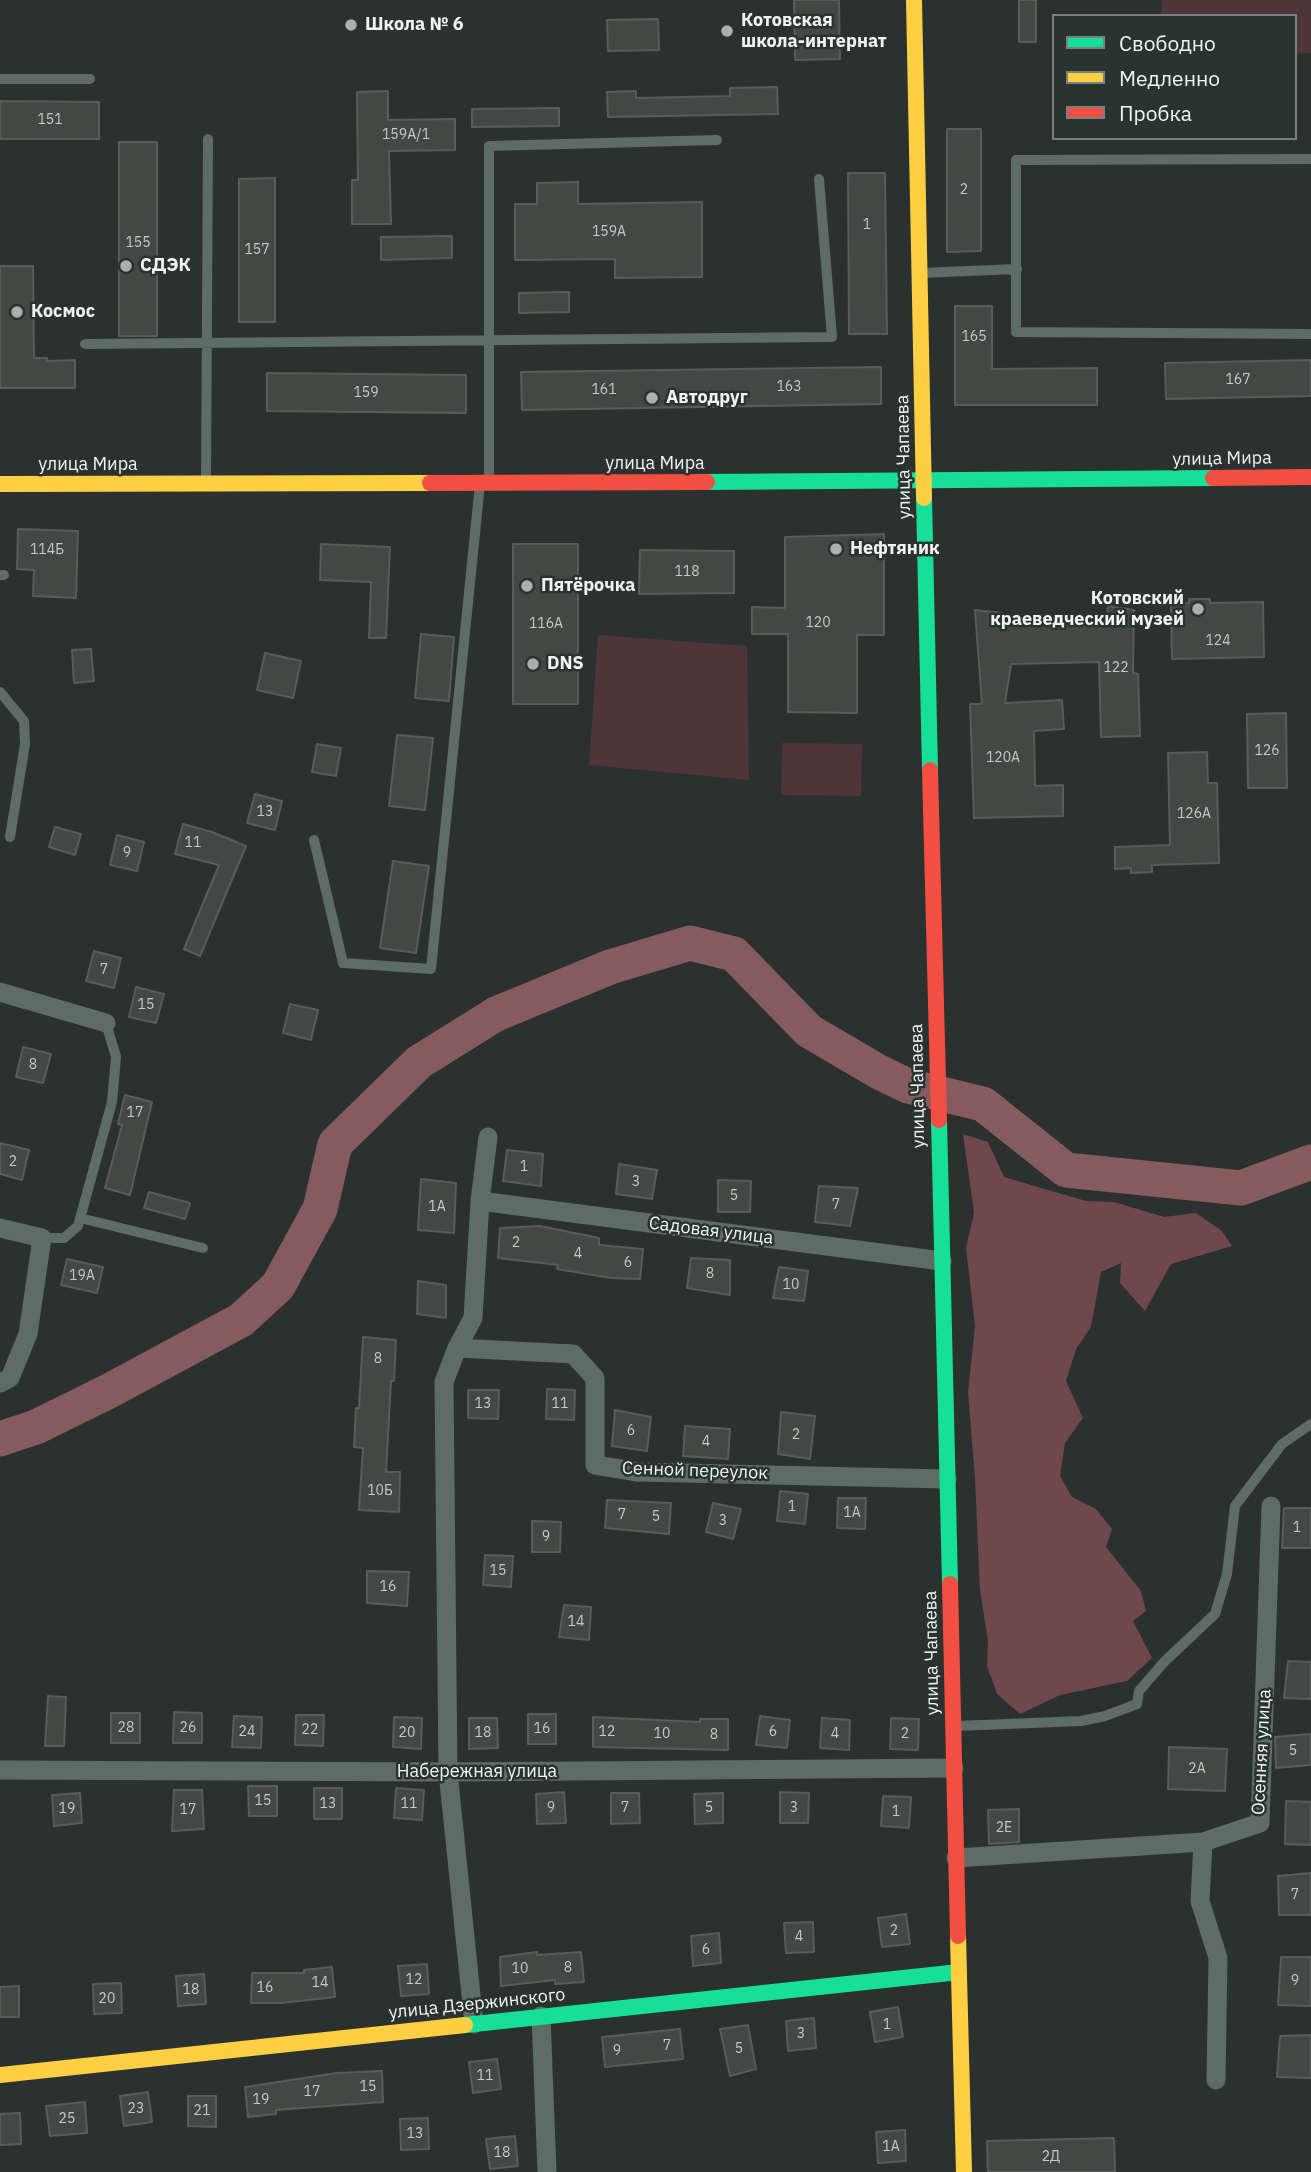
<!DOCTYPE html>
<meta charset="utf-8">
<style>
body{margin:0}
#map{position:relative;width:1311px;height:2172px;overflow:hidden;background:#2b312e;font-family:"IBM Plex Sans",sans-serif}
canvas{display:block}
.legend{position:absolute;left:1052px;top:14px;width:245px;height:126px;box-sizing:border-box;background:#29332f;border:2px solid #78817d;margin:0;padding:9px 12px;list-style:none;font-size:21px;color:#eff5f3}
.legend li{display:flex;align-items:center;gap:14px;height:35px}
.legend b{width:35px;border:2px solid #78817d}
</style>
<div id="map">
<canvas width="1311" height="2172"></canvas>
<ul class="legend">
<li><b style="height:9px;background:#16e098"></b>Свободно</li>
<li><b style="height:9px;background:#ffcf43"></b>Медленно</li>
<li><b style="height:9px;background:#f24e42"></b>Пробка</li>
</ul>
</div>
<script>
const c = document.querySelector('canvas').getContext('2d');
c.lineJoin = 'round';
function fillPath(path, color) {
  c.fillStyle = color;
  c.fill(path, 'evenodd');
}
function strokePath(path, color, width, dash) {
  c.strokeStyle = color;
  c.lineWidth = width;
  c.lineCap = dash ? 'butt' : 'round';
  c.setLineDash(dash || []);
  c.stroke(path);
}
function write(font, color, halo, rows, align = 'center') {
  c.font = font + ' "IBM Plex Sans",sans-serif';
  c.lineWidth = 5;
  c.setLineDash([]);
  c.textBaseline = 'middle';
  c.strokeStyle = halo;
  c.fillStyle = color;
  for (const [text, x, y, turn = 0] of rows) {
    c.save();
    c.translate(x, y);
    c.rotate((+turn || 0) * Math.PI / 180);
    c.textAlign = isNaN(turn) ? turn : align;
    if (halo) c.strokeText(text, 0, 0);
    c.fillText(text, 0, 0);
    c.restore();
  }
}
const green = new Path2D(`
 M 1162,0 L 1311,0 L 1311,53 L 1295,54 L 1295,16 L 1161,16 Z
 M 598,635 L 747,646 L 749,780 L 589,765 Z
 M 782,743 L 862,744 L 861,796 L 781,795 Z`);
const forest = new Path2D(`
 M 963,1134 L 988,1142 L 1004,1177 L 1086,1201 L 1114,1202 L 1164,1217 L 1196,1213 L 1222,1231 L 1232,1246 L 1171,1264 L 1145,1311 L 1120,1283 L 1121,1263 L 1101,1272 L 1091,1327 L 1076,1349 L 1066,1381 L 1083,1418 L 1065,1443 L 1060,1476 L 1072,1497 L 1096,1509 L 1112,1529 L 1106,1547 L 1141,1591 L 1146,1611 L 1133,1621 L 1152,1658 L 1127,1681 L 1060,1695 L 1020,1714 L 997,1694 L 987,1666 L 988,1641 L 980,1590 L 975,1479 L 968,1392 L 975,1326 L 966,1248 L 974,1213 Z`);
const river = new Path2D(`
 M 0,1439 L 36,1427 L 109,1391 L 241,1320 L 278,1286 L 320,1209 L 335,1144 L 419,1062 L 496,1014 L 610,967 L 690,943 L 734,954 L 809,1031 L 879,1072 L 908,1086 L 983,1104 L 1066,1170 L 1241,1188 L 1311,1162`);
const building = new Path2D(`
 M 794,0 L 839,0 L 840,59 L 795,60 Z
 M 1019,0 L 1036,0 L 1036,42 L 1019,42 Z
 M 658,19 L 659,50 L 608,51 L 607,20 Z
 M 777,87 L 778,114 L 608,117 L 607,92 L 636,91 L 636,98 L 730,96 L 730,88 Z
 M 388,91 L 388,120 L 455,119 L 455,150 L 389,151 L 391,224 L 352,224 L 352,180 L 358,180 L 357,92 Z
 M 0,101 L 99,102 L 99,139 L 0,139 Z
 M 559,108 L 559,126 L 472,127 L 472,109 Z
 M 947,129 L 981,129 L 981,251 L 947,252 Z
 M 119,142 L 157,142 L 157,336 L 119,336 Z
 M 848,173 L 885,173 L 887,334 L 849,334 Z
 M 275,178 L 275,322 L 239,322 L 239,179 Z
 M 578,182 L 578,204 L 702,202 L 702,277 L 615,278 L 615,259 L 515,260 L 515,204 L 537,204 L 537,183 Z
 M 452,236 L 452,258 L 381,260 L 381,237 Z
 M 0,266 L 33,266 L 34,358 L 47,358 L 47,361 L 75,360 L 75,388 L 0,388 Z
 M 569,292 L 569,312 L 519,313 L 519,293 Z
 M 955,306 L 992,306 L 992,369 L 1097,368 L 1097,405 L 955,405 Z
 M 1311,360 L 1311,396 L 1166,399 L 1165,363 Z
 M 881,367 L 881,404 L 522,410 L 521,372 Z
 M 267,373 L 466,375 L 466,413 L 267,411 Z
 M 18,529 L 78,531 L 76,598 L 33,596 L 34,570 L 17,569 Z
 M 884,534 L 884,635 L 857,635 L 857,713 L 788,712 L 788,634 L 752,634 L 752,607 L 785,608 L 785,537 Z
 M 321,544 L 390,547 L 386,638 L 369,638 L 371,582 L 320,580 Z
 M 513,544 L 578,544 L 578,704 L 513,704 Z
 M 640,550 L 734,551 L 734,593 L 639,594 Z
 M 1189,599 L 1210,599 L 1210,603 L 1263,602 L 1264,657 L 1172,659 L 1171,604 L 1189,603 Z
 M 1108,606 L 1134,610 L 1133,673 L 1138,674 L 1140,736 L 1101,737 L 1099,662 L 1011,664 L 1005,703 L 1062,700 L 1064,729 L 1034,731 L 1035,786 L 1063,785 L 1063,816 L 974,818 L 970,704 L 982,704 L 975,610 L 1002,613 L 1002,621 L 1107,617 Z
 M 421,634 L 454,637 L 449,701 L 415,698 Z
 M 91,649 L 94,681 L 74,683 L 72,650 Z
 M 265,653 L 301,661 L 293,698 L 257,690 Z
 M 1286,713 L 1287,788 L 1248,788 L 1247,714 Z
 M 397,735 L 433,738 L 425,810 L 389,806 Z
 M 317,744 L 341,748 L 336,776 L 312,772 Z
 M 1207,752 L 1208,783 L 1217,783 L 1219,863 L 1152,865 L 1152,872 L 1131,873 L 1131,868 L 1115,869 L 1115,847 L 1170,845 L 1168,753 Z
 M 255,794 L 282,801 L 275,830 L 247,823 Z
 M 183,824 L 212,832 L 246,846 L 200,956 L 184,949 L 219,865 L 175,854 Z
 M 55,827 L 81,834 L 75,855 L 49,847 Z
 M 117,835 L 144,842 L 137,871 L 110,865 Z
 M 393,861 L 429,866 L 416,953 L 380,948 Z
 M 94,951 L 121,958 L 114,988 L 86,981 Z
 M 136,987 L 164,994 L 156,1023 L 129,1017 Z
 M 290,1004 L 318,1010 L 311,1040 L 283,1033 Z
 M 23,1047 L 51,1054 L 43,1083 L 16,1077 Z
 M 125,1095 L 152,1102 L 130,1195 L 105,1188 L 122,1125 L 118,1124 Z
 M 0,1143 L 29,1150 L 22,1180 L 0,1174 Z
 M 507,1150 L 543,1154 L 541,1186 L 503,1181 Z
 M 619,1164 L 657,1170 L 652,1199 L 616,1194 Z
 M 421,1179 L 456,1183 L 454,1233 L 418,1230 Z
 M 718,1180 L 751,1181 L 750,1212 L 718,1212 Z
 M 819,1186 L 858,1188 L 850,1226 L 815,1222 Z
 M 149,1192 L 190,1203 L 185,1219 L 144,1208 Z
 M 540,1226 L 599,1238 L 599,1245 L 643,1249 L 640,1279 L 611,1278 L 557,1269 L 558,1265 L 498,1258 L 500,1228 Z
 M 691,1258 L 730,1260 L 730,1295 L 687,1288 Z
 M 67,1259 L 103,1267 L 97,1293 L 61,1285 Z
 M 779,1267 L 808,1271 L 804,1301 L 773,1298 Z
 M 418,1281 L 446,1285 L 446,1318 L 417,1314 Z
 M 363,1337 L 396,1340 L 394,1381 L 391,1381 L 386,1472 L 400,1472 L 399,1512 L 359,1510 L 363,1448 L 354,1447 L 356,1408 L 359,1408 Z
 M 547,1389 L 575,1390 L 574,1420 L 546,1419 Z
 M 468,1390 L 499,1390 L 498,1419 L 468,1418 Z
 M 615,1410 L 651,1417 L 647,1451 L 612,1446 Z
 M 781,1412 L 815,1416 L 810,1459 L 778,1454 Z
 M 685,1426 L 730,1429 L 728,1459 L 683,1456 Z
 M 780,1491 L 808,1494 L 805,1524 L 777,1521 Z
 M 838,1498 L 866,1498 L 865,1529 L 837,1528 Z
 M 607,1500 L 671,1503 L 669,1534 L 605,1528 Z
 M 713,1503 L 741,1509 L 733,1539 L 706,1532 Z
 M 1284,1508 L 1311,1508 L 1311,1548 L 1282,1548 Z
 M 532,1521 L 561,1522 L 560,1552 L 532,1552 Z
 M 485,1555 L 513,1556 L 511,1587 L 483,1585 Z
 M 367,1571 L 409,1572 L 407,1606 L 367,1603 Z
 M 564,1605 L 591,1607 L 589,1640 L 559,1637 Z
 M 1288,1661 L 1311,1662 L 1311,1699 L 1284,1698 Z
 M 48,1696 L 66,1697 L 64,1746 L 45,1746 Z
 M 174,1712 L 202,1713 L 202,1743 L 173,1743 Z
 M 111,1713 L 140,1713 L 140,1743 L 111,1743 Z
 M 528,1714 L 556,1714 L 556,1744 L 528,1744 Z
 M 296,1715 L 324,1715 L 323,1746 L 295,1745 Z
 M 234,1716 L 262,1717 L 261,1748 L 232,1747 Z
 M 760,1716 L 790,1720 L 787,1748 L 756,1745 Z
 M 394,1717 L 422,1718 L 421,1749 L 393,1747 Z
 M 593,1717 L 700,1722 L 700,1719 L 728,1719 L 728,1750 L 593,1747 Z
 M 469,1718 L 497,1718 L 498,1748 L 469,1749 Z
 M 822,1718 L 850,1720 L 849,1750 L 820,1748 Z
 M 891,1718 L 919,1719 L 918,1750 L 890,1749 Z
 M 1311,1734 L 1311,1765 L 1276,1768 L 1275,1737 Z
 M 1169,1747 L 1227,1749 L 1225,1791 L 1168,1789 Z
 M 248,1786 L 277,1786 L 277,1816 L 249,1816 Z
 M 314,1788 L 342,1788 L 342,1819 L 314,1819 Z
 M 396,1788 L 424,1790 L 422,1820 L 394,1818 Z
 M 174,1790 L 202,1790 L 204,1829 L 172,1831 Z
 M 564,1792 L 566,1823 L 537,1824 L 536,1794 Z
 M 780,1792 L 809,1793 L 808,1823 L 780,1823 Z
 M 80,1793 L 82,1823 L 54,1826 L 52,1795 Z
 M 611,1793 L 639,1793 L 640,1823 L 611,1824 Z
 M 723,1793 L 723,1823 L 695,1824 L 694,1794 Z
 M 883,1796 L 911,1797 L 909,1828 L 881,1826 Z
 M 1286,1801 L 1311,1802 L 1311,1845 L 1285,1844 Z
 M 1019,1809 L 1019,1842 L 989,1844 L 988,1810 Z
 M 1311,1873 L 1311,1915 L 1279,1915 L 1278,1876 Z
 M 906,1914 L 910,1944 L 882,1947 L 878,1918 Z
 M 813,1922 L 814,1952 L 786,1953 L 784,1923 Z
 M 719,1933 L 721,1963 L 693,1966 L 691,1936 Z
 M 537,1952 L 537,1955 L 581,1952 L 584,1982 L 555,1984 L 555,1980 L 501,1986 L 500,1957 Z
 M 1281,1957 L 1311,1957 L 1311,2006 L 1278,2005 Z
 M 427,1964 L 429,1994 L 401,1996 L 398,1966 Z
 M 332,1967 L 335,1997 L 281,2003 L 251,2003 L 252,1973 L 304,1973 L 304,1970 Z
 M 204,1974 L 206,2004 L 178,2006 L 176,1976 Z
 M 121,1983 L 122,2013 L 94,2014 L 93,1984 Z
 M 19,1986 L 19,2017 L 0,2017 L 0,1987 Z
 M 898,2007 L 903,2037 L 875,2042 L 870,2012 Z
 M 814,2018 L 816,2048 L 788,2051 L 786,2021 Z
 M 748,2025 L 756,2069 L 730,2076 L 720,2029 Z
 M 680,2029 L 683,2059 L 605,2067 L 602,2037 Z
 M 1311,2035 L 1311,2078 L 1277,2077 L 1280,2036 Z
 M 497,2059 L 501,2089 L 473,2093 L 469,2062 Z
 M 382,2071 L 383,2102 L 276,2110 L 276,2114 L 248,2117 L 245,2087 L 337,2073 Z
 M 148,2092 L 152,2122 L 124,2126 L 120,2096 Z
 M 188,2096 L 216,2096 L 216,2127 L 188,2126 Z
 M 85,2102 L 87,2133 L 50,2136 L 46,2106 Z
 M 20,2113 L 21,2144 L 0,2145 L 0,2114 Z
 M 428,2118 L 429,2149 L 401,2150 L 400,2119 Z
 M 905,2130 L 906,2161 L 878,2163 L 876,2132 Z
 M 515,2136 L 518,2166 L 490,2169 L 486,2139 Z
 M 1114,2138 L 1115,2172 L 988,2172 L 987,2141 Z`);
const lane = new Path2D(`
 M 0,79 L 90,79
 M 1311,159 L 1016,160 L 1016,332 L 1311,334
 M 920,273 L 1017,269
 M 85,344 L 832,337 L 819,179
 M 489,479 L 489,146 L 717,140
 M 206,482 L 208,139
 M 0,575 L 4,575
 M 0,692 L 24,721 L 25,744 L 10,837
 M 314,840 L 343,963 L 431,969 L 480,484
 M 80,1218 L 203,1248
 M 42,1238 L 64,1238 L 78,1226 L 112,1102 L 116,1057 L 106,1023
 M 957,1726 L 1081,1721 L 1105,1716 L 1137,1704 L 1139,1691 L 1165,1661 L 1215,1614 L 1227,1574 L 1235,1506 L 1282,1444 L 1311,1424`);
const street = new Path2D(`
 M 0,992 L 106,1023
 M 480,1201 L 942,1261
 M 0,1228 L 42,1238 L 28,1334 L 10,1378 L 0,1383
 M 457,1348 L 573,1354 L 595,1378 L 595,1465 L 638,1472 L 947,1479
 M 0,1770 L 448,1772 L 954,1768
 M 956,1858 L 1203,1842
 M 541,2016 L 547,2172
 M 474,2024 L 448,1772 L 444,1382 L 457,1348 L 473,1318 L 480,1201 L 488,1137
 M 1216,2080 L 1218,1958 L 1200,1901 L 1203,1842 L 1260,1823 L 1271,1506`);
const fast = new Path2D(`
 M 707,482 L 1213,478
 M 924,498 L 930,770
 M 939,1120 L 950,1584
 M 465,2025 L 959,1972`);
const slow = new Path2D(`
 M 914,0 L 924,498
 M 0,484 L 430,483
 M 958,1936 L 964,2172
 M 0,2075 L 465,2025`);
const jam = new Path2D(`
 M 1213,478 L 1311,477
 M 430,483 L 707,482
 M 930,770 L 939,1120
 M 950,1584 L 958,1936`);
const markers = [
 [351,25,7,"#aab0ae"],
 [727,31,7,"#aab0ae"],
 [126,266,7,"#aab0ae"],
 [17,312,7,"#aab0ae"],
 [652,398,7,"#aab0ae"],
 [836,549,7,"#aab0ae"],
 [527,586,7,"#aab0ae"],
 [1198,609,7,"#aab0ae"],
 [533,664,7,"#aab0ae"]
];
const numberNames = [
 ["151",50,120],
 ["159А/1",406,135],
 ["2",964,190],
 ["1",867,225],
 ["159А",609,232],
 ["155",138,243],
 ["157",257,250],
 ["165",974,337],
 ["167",1238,380],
 ["163",789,387],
 ["161",604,390],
 ["159",366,393],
 ["114Б",47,550],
 ["118",687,572],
 ["120",818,623],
 ["116А",546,624],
 ["124",1218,641],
 ["122",1116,668],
 ["126",1267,751],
 ["120А",1003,758],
 ["13",265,812],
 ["126А",1194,814],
 ["11",193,843],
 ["9",127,853],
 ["7",104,970],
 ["15",146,1005],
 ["8",33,1065],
 ["17",135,1113],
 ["2",13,1162],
 ["1",524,1167],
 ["3",636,1182],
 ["5",734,1196],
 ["7",836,1205],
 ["1А",437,1207],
 ["2",516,1243],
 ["4",578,1254],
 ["6",628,1263],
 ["8",710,1274],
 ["19А",82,1276],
 ["10",791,1285],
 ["8",378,1359],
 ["13",483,1404],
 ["11",560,1404],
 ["6",631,1431],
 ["2",796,1435],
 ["4",706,1442],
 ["10Б",380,1491],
 ["1",792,1507],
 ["1А",852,1513],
 ["7",622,1515],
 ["5",656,1517],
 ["3",723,1521],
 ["1",1297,1528],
 ["9",546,1537],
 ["15",498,1571],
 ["16",388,1587],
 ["14",576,1622],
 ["28",126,1728],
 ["26",188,1728],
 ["16",542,1729],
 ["22",310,1730],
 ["24",247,1732],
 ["12",607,1732],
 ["6",773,1732],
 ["20",407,1733],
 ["18",483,1733],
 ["10",662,1734],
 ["4",835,1734],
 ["2",905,1734],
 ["8",714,1735],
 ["5",1293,1751],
 ["2А",1197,1769],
 ["15",263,1801],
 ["13",328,1804],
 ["11",409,1804],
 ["9",551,1808],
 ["7",625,1808],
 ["5",709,1808],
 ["3",794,1808],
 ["19",67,1809],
 ["17",188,1810],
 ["1",896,1812],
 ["2Е",1004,1828],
 ["7",1295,1895],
 ["2",894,1931],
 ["4",799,1937],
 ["6",706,1950],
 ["8",568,1968],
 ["10",520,1969],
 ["12",414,1980],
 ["9",1295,1981],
 ["14",320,1983],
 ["16",265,1988],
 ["18",191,1990],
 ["20",107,1999],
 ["1",887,2025],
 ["3",801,2034],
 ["7",667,2046],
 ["5",739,2049],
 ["9",617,2051],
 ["11",485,2076],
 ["15",368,2087],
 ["17",312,2092],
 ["19",261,2100],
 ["23",136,2109],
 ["21",202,2111],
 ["25",67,2119],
 ["13",415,2134],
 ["1А",891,2147],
 ["18",502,2153],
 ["2Д",1051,2157]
];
const poiNames = [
 ["Котовская",741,21],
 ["школа-интернат",741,42],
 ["Школа № 6",365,25],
 ["СДЭК",140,266],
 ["Космос",31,312],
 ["Автодруг",666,398],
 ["Нефтяник",850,549],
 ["Пятёрочка",541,586],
 ["Котовский",1184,599,"right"],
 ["краеведческий музей",1184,620,"right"],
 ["DNS",547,664]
];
const streetNames = [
 ["улица Чапаева",904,457,-91],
 ["улица Мира",1222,459,-1],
 ["улица Мира",655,464],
 ["улица Мира",88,465],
 ["улица Чапаева",918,1086,-91],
 ["Садовая улица",711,1231,7],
 ["Сенной переулок",695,1471,2],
 ["улица Чапаева",932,1653,-91],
 ["Осенняя улица",1262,1752,-87],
 ["Набережная улица",477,1772],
 ["улица Дзержинского",477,2004,-6]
];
fillPath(green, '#4e3638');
fillPath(forest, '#6f484b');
strokePath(river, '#865b5d', 35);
fillPath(building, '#434845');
strokePath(building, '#585c5b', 2);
strokePath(lane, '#5e6c67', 10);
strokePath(street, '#5e6c67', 19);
strokePath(fast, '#16e098', 16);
strokePath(slow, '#ffcf43', 16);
strokePath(jam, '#f24e42', 16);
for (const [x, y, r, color] of markers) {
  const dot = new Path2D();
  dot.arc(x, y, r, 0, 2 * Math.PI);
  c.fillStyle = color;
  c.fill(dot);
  strokePath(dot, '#29332f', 2.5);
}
write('14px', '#c4cac8', null, numberNames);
write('bold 18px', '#eff5f3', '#29332f', poiNames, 'left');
write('18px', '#eff5f3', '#29332f', streetNames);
</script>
